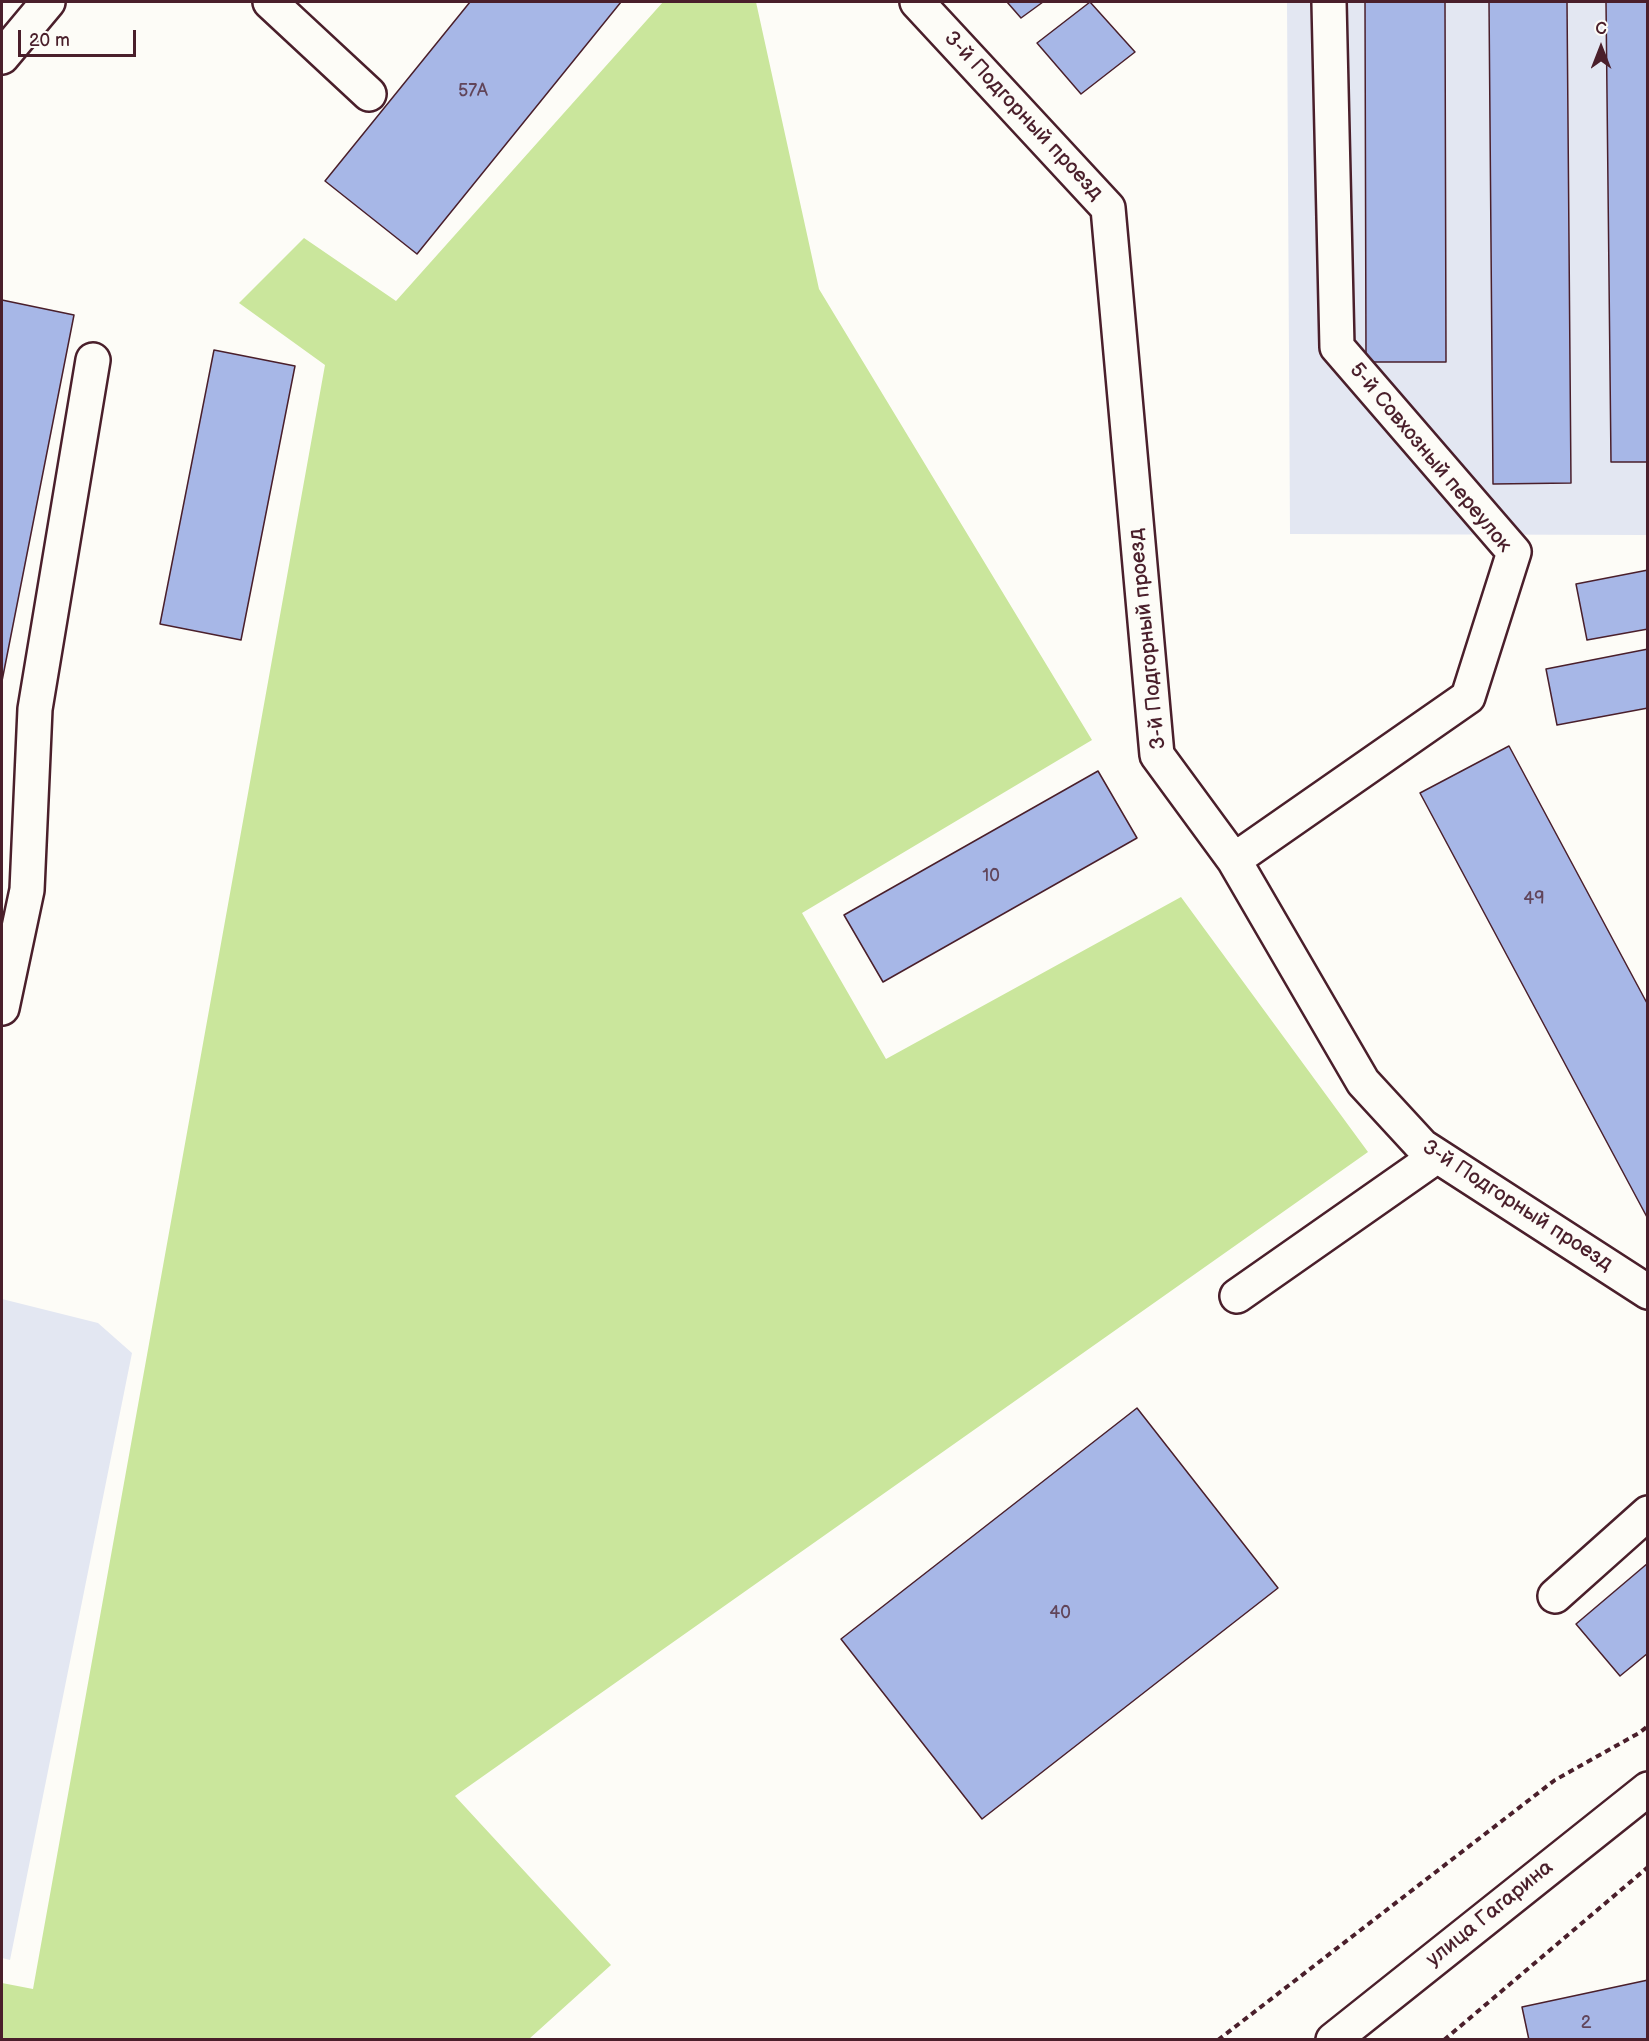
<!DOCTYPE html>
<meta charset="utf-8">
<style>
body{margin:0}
#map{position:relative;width:1649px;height:2041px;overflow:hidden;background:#fdfcf7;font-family:"Balsamiq Sans",sans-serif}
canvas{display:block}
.frame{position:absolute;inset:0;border:3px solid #4a1f2b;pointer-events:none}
.north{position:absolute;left:1571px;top:18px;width:60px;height:60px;-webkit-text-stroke:4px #fdfcf7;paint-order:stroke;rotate:0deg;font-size:16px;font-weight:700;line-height:24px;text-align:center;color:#4a1f2b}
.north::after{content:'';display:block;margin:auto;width:21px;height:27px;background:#4a1f2b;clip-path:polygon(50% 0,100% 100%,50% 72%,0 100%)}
.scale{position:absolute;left:18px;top:30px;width:118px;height:27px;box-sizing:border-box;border:3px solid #4a1f2b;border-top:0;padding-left:8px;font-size:18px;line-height:21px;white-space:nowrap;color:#4a1f2b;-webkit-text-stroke:4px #fdfcf7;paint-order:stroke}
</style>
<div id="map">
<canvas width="1649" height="2041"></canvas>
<div class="frame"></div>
<div class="north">С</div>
<div class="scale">20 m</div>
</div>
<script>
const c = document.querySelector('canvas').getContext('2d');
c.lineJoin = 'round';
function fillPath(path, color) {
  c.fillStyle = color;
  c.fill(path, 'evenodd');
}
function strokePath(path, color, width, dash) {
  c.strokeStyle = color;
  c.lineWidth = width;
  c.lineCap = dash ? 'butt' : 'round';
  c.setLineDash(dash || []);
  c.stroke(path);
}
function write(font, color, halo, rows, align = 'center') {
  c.font = font + ' "Balsamiq Sans",sans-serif';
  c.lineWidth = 6;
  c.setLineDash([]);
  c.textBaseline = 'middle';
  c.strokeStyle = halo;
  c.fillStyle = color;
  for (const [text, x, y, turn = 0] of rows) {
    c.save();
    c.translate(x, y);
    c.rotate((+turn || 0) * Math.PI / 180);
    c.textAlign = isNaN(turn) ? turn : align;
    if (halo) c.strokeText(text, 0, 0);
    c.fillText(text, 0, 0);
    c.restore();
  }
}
const built = new Path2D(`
 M 1287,2 L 1647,2 L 1647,535 L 1290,534 Z
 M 2,1299 L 98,1323 L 132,1353 L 10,1960 L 2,1958 Z`);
const green = new Path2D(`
 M 663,2 L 756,2 L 819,289 L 1092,740 L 802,913 L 886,1059 L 1181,897 L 1368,1152 L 455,1796 L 611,1965 L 529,2039 L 2,2039 L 2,1983 L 33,1989 L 325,365 L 239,303 L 304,238 L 396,301 Z`);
const building = new Path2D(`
 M 470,2 L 621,2 L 417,254 L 325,181 Z
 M 1007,2 L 1043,2 L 1021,18 Z
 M 1090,2 L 1135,52 L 1081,94 L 1037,43 Z
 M 1365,2 L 1445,2 L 1446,362 L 1366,362 Z
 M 1489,2 L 1567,2 L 1571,483 L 1493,484 Z
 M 1606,2 L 1648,2 L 1648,462 L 1611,462 Z
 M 2,300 L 74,315 L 2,681 Z
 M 214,350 L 295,366 L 241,640 L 160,624 Z
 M 1648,570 L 1648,629 L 1587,640 L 1576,584 Z
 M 1648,649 L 1648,708 L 1557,725 L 1546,669 Z
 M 1509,746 L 1648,1005 L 1648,1219 L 1420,793 Z
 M 1098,771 L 1137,838 L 883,982 L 844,915 Z
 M 1137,1408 L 1278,1588 L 982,1819 L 841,1639 Z
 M 1648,1563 L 1648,1653 L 1620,1676 L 1576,1624 Z
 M 1648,1980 L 1648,2040 L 1529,2040 L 1522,2007 Z`);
const path = new Path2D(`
 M 1218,2040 L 1555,1780 L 1639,1733 L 1648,1726
 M 1444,2040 L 1648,1867`);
const minor = new Path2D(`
 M 270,2 L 369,94
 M 917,2 L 1108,208 L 1157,755 L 1234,860 L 1363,1082 L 1422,1146 L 1648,1292
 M 2,57 L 48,2
 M 1234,860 L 1468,697 L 1514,552 L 1337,347 L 1329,2
 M 2,1008 L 27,890 L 35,709 L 93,360
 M 1237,1296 L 1437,1156
 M 1555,1596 L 1648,1513`);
const major = new Path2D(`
 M 1333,2040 L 1648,1789`);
const numberNames = [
 ["57А",473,91],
 ["10",991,876],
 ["49",1534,899],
 ["40",1060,1613],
 ["2",1586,2023]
];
const streetNames = [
 ["3-й Подгорный проезд",1023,116,47],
 ["5-й Совхозный переулок",1430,458,50],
 ["3-й Подгорный проезд",1148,639,-96],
 ["3-й Подгорный проезд",1517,1206,33],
 ["улица Гагарина",1490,1914,-39]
];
fillPath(built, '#e3e7f2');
fillPath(green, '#cae69c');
fillPath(building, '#a7b7e7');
strokePath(building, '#4a1f2b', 1.5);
strokePath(minor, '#4a1f2b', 38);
strokePath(major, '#4a1f2b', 38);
strokePath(path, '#4a1f2b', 4, [6, 4.5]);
strokePath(minor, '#fdfcf7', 33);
strokePath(major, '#fdfcf7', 33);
write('18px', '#61455a', null, numberNames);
write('21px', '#4a1f2b', '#fdfcf7', streetNames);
</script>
